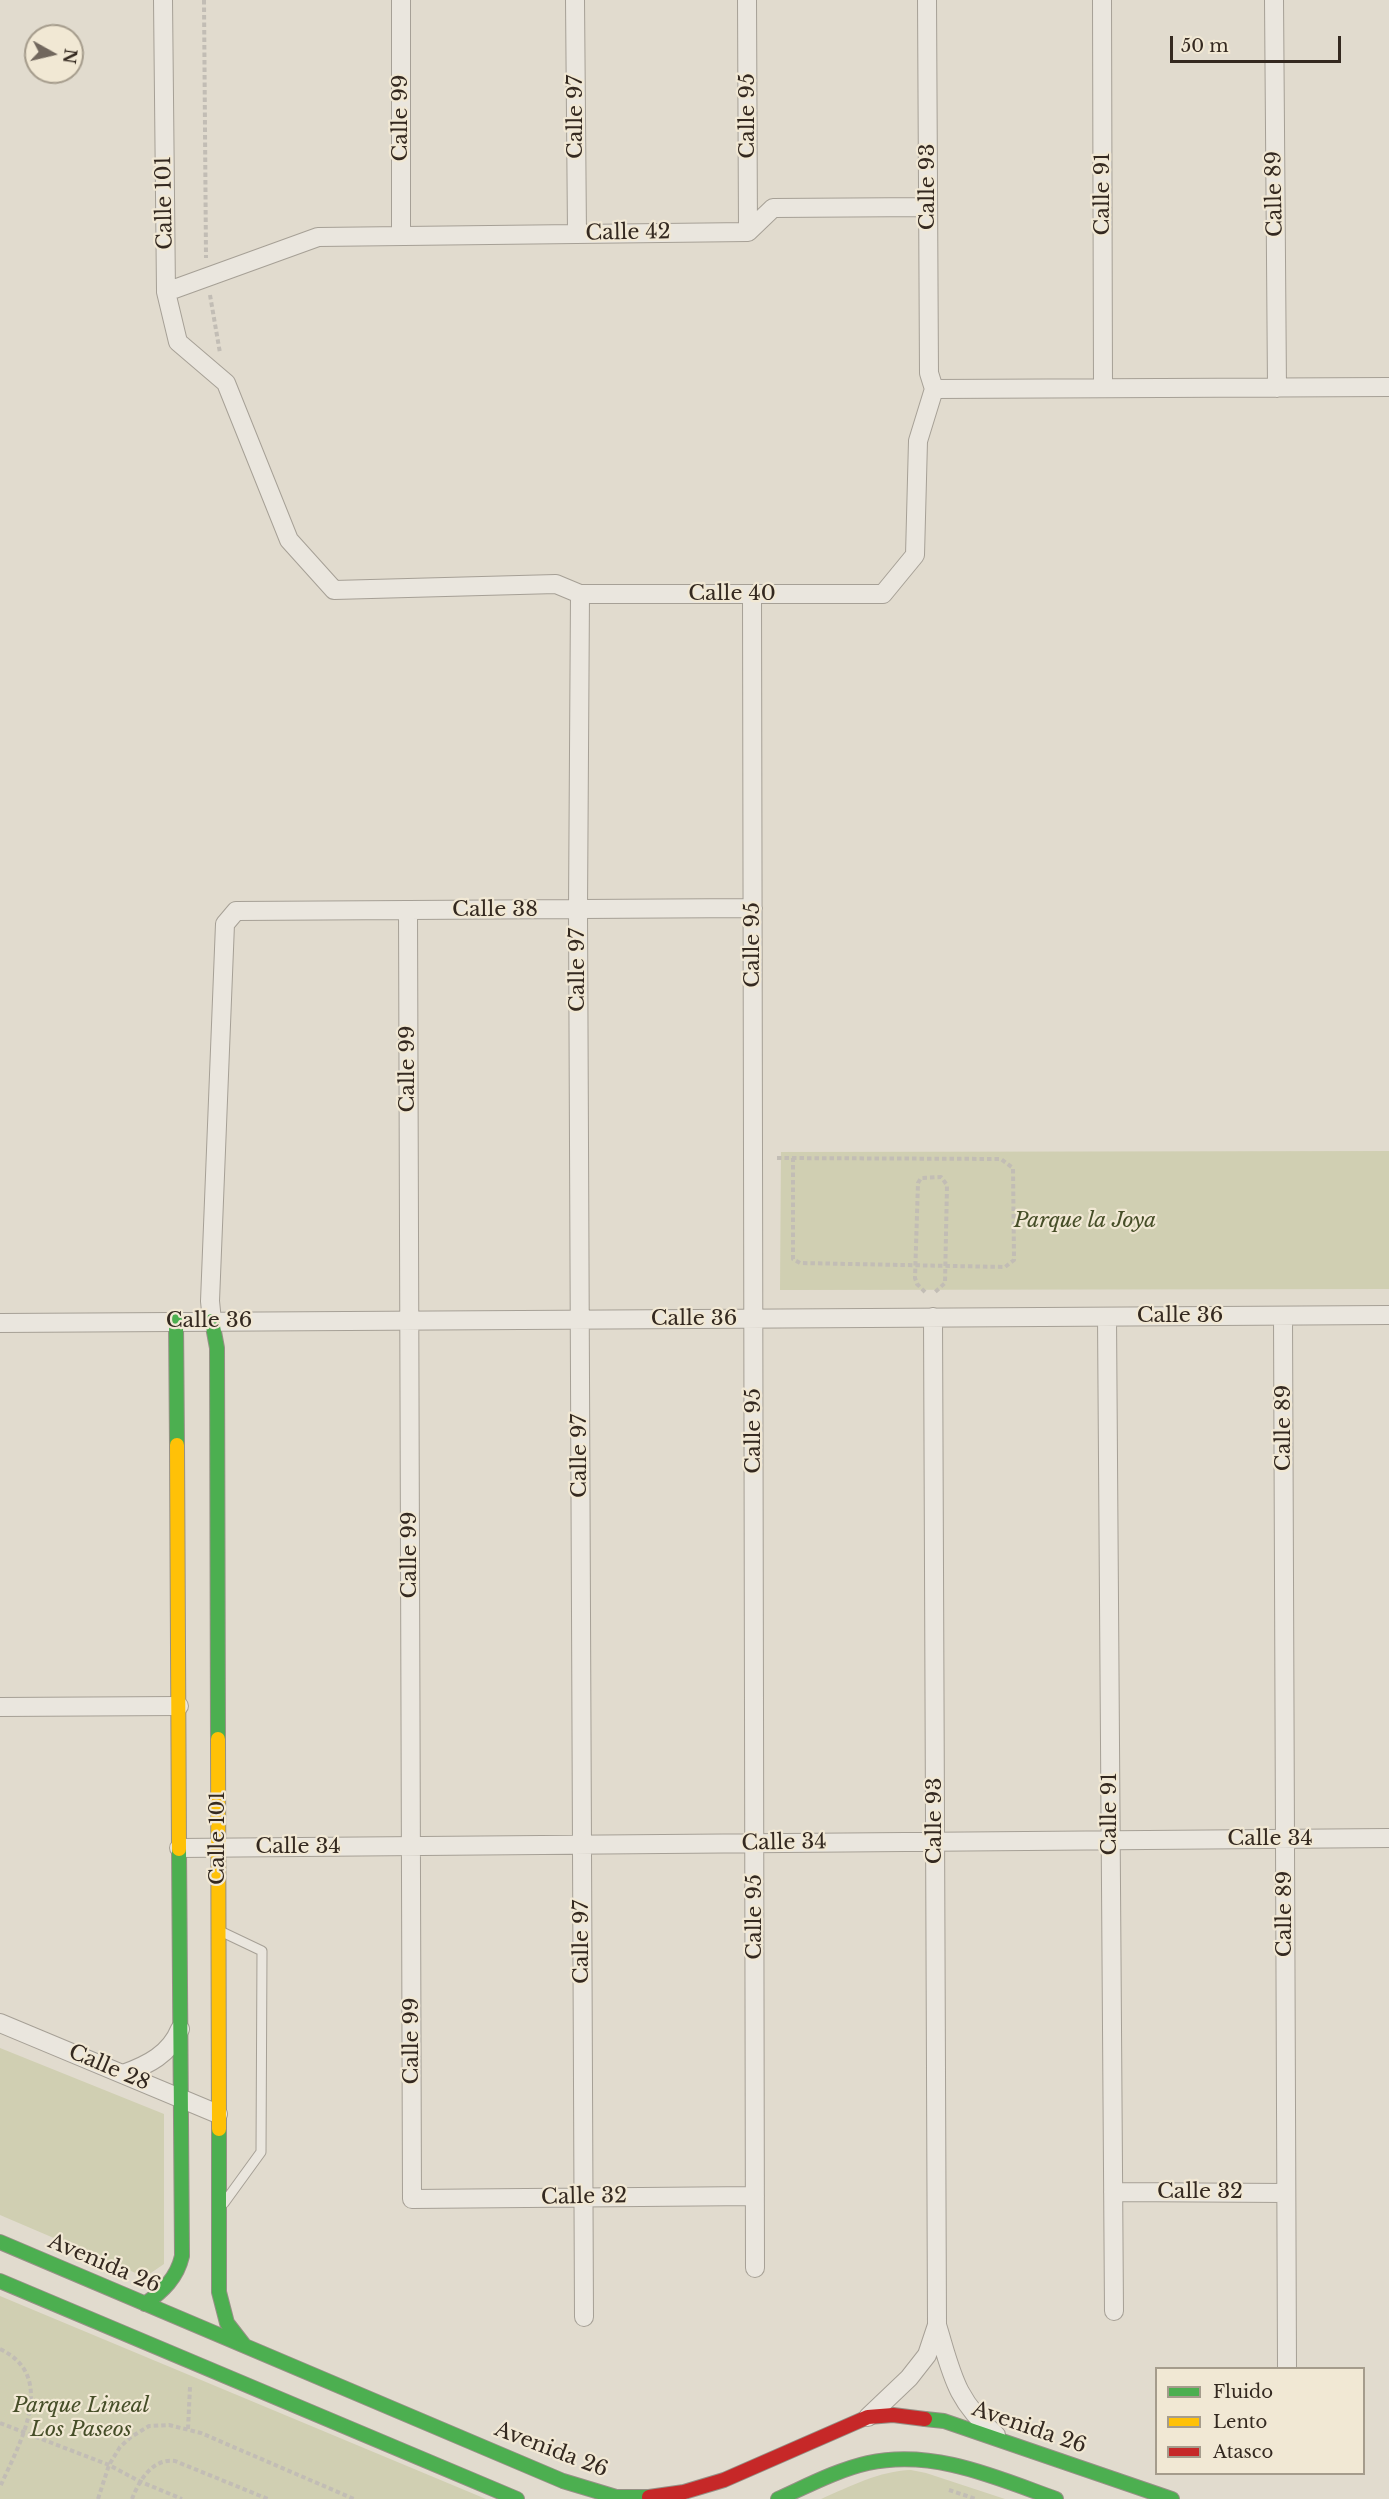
<!DOCTYPE html>
<style>
body{margin:0}
#map{position:relative;width:1389px;height:2499px;overflow:hidden;background:#e1dbce;font-family:"Libre Baskerville",serif}
canvas{display:block}
.legend{position:absolute;left:1155px;top:2367px;width:210px;height:108px;box-sizing:border-box;background:#f1e8d4;border:2px solid #a59c8c;margin:0;padding:8px 10px;list-style:none;font-size:18px;color:#342920}
.legend li{display:flex;align-items:center;gap:12px;height:30px}
.legend b{width:30px;border:2px solid #a59c8c}
.north{position:absolute;left:24px;top:24px;width:60px;height:60px;box-sizing:border-box;background:#f1e8d4;border:2px solid #a59c8c;border-radius:50%;rotate:98deg;font-size:16px;font-weight:700;line-height:24px;text-align:center;color:#342920}
.north::after{content:'';display:block;margin:auto;width:21px;height:27px;background:#71675d;clip-path:polygon(50% 0,100% 100%,50% 72%,0 100%)}
.scale{position:absolute;left:1170px;top:36px;width:171px;height:27px;box-sizing:border-box;border:3px solid #342920;border-top:0;padding-left:8px;font-size:18px;line-height:21px;white-space:nowrap;color:#342920;-webkit-text-stroke:4px #f1e8d4;paint-order:stroke}
</style>
<div id="map">
<canvas width="1389" height="2499"></canvas>
<ul class="legend">
<li><b style="height:8px;background:#4caf50"></b>Fluido</li>
<li><b style="height:8px;background:#ffc107"></b>Lento</li>
<li><b style="height:8px;background:#c62828"></b>Atasco</li>
</ul>
<div class="north">N</div>
<div class="scale">50 m</div>
</div>
<script>
const c = document.querySelector('canvas').getContext('2d');
c.lineJoin = 'round';
function fillPath(path, color) {
  c.fillStyle = color;
  c.fill(path, 'evenodd');
}
function strokePath(path, color, width, dash) {
  c.strokeStyle = color;
  c.lineWidth = width;
  c.lineCap = dash ? 'butt' : 'round';
  c.setLineDash(dash || []);
  c.stroke(path);
}
function write(font, color, halo, rows, align = 'center') {
  c.font = font + ' "Libre Baskerville",serif';
  c.lineWidth = 4.5;
  c.setLineDash([]);
  c.textBaseline = 'middle';
  c.strokeStyle = halo;
  c.fillStyle = color;
  for (const [text, x, y, turn = 0] of rows) {
    c.save();
    c.translate(x, y);
    c.rotate((+turn || 0) * Math.PI / 180);
    c.textAlign = isNaN(turn) ? turn : align;
    if (halo) c.strokeText(text, 0, 0);
    c.fillText(text, 0, 0);
    c.restore();
  }
}
const green = new Path2D(`
 M 1389,1151 L 1389,1289 L 780,1290 L 781,1152 Z
 M 0,2048 L 164,2114 L 164,2264 L 145,2277 L 0,2215 Z
 M 0,2296 L 486,2499 L 0,2499 Z
 M 911,2470 L 926,2473 L 1005,2499 L 821,2499 C 851,2486 879,2471 911,2470 Z`);
const path = new Path2D(`
 M 204,0 L 206,258
 M 210,295 L 220,353
 M 777,1158 L 1001,1159 L 1013,1168 L 1014,1260 L 1005,1267 L 800,1263 L 793,1259 L 793,1158
 M 925,1292 L 917,1284 L 915,1278 L 918,1183 L 921,1178 L 941,1177 L 947,1185 L 945,1283 L 935,1292
 M 0,2349 C 59,2377 19,2444 0,2487
 M 0,2423 L 109,2465 L 139,2481 L 182,2499
 M 188,2429 L 190,2387
 M 949,2490 L 976,2499
 M 98,2499 L 109,2465 L 120,2447 L 131,2437 L 149,2426 L 169,2425 L 201,2433 L 354,2499
 M 132,2499 C 139,2481 152,2458 175,2461 L 268,2499`);
const lane = new Path2D(`
 M 220,1931 L 262,1951 L 261,2152 L 224,2203`);
const street = new Path2D(`
 M 163,0 L 166,292 L 178,342 L 226,383 L 289,540 L 334,590 L 556,584 L 580,594 L 883,594 L 915,555 L 918,441 L 934,389 L 929,373 L 927,0
 M 575,0 L 577,234
 M 747,0 L 748,232
 M 1102,0 L 1103,388
 M 1274,0 L 1277,388
 M 401,236 L 401,0
 M 166,292 L 318,237 L 748,232 L 773,208 L 928,207
 M 934,389 L 1389,387
 M 580,594 L 578,909 L 584,2317
 M 752,594 L 755,2268
 M 408,910 L 412,2199 L 755,2196
 M 1283,1316 L 1287,2368
 M 933,1317 L 937,2325 C 952,2374 955,2400 996,2435
 M 1107,1317 L 1114,2311
 M 212,1321 L 210,1301 L 225,924 L 236,911 L 753,908
 M 0,1323 L 1389,1315
 M 0,1707 L 179,1706
 M 179,1848 L 1389,1838
 M 0,2023 L 218,2114
 M 123,2074 C 148,2065 170,2054 180,2029
 M 1113,2192 L 1286,2193
 M 868,2417 L 909,2378 L 927,2355 L 937,2325`);
const fast = new Path2D(`
 M 176,1321 L 177,1445
 M 212,1321 L 217,1348 L 218,1739
 M 219,2129 L 219,2292 L 227,2323 L 244,2345
 M 0,2242 L 563,2481 L 616,2497 L 649,2497
 M 0,2281 L 517,2499
 M 145,2304 C 163,2291 177,2278 182,2256 L 179,1849
 M 925,2419 L 944,2421 L 1172,2499
 M 778,2499 C 807,2486 837,2470 868,2463 C 934,2449 995,2477 1056,2499`);
const slow = new Path2D(`
 M 177,1445 L 179,1849
 M 218,1739 L 219,2129`);
const jam = new Path2D(`
 M 649,2497 L 684,2492 L 724,2480 L 868,2417 L 893,2415 L 925,2419`);
const streetNames = [
 ["Calle 95",748,116,-90],
 ["Calle 97",576,117,-90],
 ["Calle 99",401,118,-90],
 ["Calle 93",928,187,-90],
 ["Calle 91",1103,194,-90],
 ["Calle 89",1275,194,-91],
 ["Calle 101",165,203,-91],
 ["Calle 42",628,233,-1],
 ["Calle 40",732,594],
 ["Calle 38",495,910],
 ["Calle 95",753,945,-90],
 ["Calle 97",578,970,-90],
 ["Calle 99",408,1069,-90],
 ["Calle 36",1180,1316],
 ["Calle 36",694,1319],
 ["Calle 36",209,1321],
 ["Calle 89",1284,1428,-90],
 ["Calle 95",754,1431,-90],
 ["Calle 97",580,1456,-90],
 ["Calle 99",410,1555,-90],
 ["Calle 91",1110,1814,-90],
 ["Calle 93",935,1821,-90],
 ["Calle 101",218,1838,-90],
 ["Calle 34",1270,1839],
 ["Calle 34",784,1843,-1],
 ["Calle 34",298,1847],
 ["Calle 89",1285,1914,-90],
 ["Calle 95",755,1917,-90],
 ["Calle 97",582,1942,-90],
 ["Calle 99",412,2041,-90],
 ["Calle 28",109,2068,23],
 ["Calle 32",1200,2192],
 ["Calle 32",584,2197,-1],
 ["Avenida 26",104,2264,23],
 ["Avenida 26",1029,2428,19],
 ["Avenida 26",551,2450,21]
];
const parkNames = [
 ["Parque la Joya",1085,1221],
 ["Parque Lineal",81,2406],
 ["Los Paseos",81,2430]
];
fillPath(green, '#d0cfb2');
strokePath(lane, '#a6a096', 11);
strokePath(street, '#a6a096', 20);
strokePath(fast, '#969086', 16);
strokePath(slow, '#969086', 16);
strokePath(jam, '#969086', 16);
strokePath(path, '#c2bdb5', 4, [4.5, 3]);
strokePath(lane, '#eae6de', 9);
strokePath(street, '#eae6de', 18);
strokePath(fast, '#4caf50', 14);
strokePath(slow, '#ffc107', 14);
strokePath(jam, '#c62828', 14);
write('21px', '#342920', '#f1e8d4', streetNames);
write('italic 21px', '#464e28', '#f1e8d4', parkNames);
</script>
